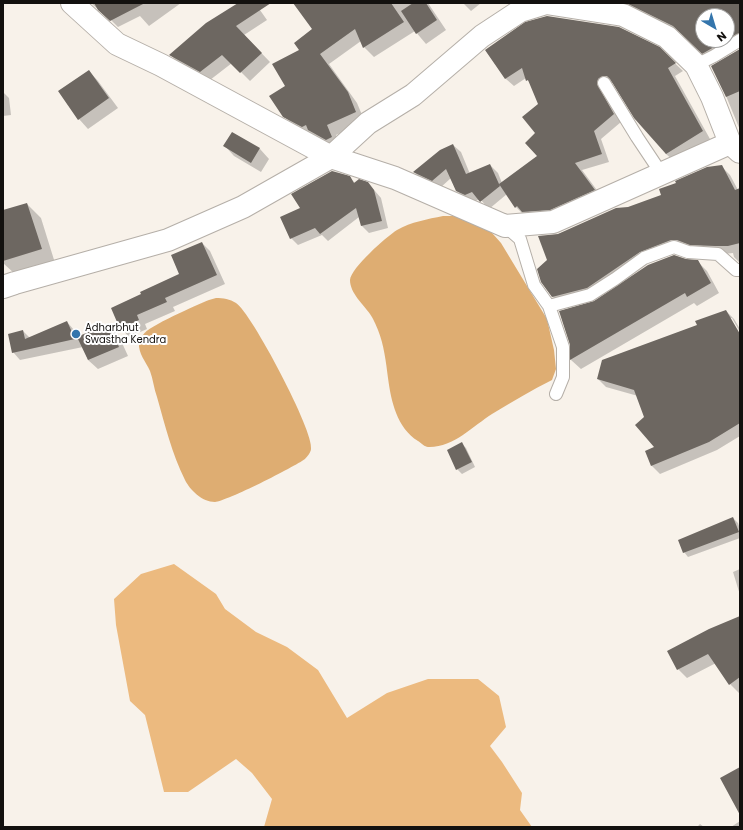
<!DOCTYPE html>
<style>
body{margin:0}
#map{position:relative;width:743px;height:830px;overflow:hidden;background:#f8f2ea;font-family:Poppins,sans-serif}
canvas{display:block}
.frame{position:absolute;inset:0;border:4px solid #13110f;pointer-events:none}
.north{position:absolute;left:695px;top:8px;width:40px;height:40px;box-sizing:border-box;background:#fff;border:1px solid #a1a09f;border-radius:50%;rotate:142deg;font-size:11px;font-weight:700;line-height:16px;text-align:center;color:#13110f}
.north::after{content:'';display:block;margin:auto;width:14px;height:18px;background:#3475ac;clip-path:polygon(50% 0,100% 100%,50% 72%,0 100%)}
</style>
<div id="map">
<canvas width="743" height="830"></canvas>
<div class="frame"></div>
<div class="north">N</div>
</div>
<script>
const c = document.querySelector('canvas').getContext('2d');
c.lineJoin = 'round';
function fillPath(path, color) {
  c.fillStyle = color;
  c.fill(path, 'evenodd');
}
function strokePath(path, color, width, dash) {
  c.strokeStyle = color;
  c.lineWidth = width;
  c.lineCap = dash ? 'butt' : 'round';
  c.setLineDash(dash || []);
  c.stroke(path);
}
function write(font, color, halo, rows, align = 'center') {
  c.font = font + ' Poppins,sans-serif';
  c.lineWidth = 4;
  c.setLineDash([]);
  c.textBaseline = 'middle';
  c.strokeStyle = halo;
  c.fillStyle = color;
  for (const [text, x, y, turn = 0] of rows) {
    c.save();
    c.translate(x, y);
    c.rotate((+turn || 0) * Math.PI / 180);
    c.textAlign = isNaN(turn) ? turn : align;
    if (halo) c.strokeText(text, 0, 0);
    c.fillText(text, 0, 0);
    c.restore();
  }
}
const forest = new Path2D(`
 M 174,564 L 216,594 L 225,609 L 256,632 L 287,647 L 318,670 L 347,718 L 387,693 L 428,679 L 478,679 L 499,696 L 506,727 L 490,746 L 502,762 L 522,793 L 520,810 L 532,827 L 264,827 L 272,799 L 252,773 L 236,759 L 188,792 L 164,792 L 145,715 L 130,701 L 116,625 L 114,599 L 141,574 Z`);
const water = new Path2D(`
 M 443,216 L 464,216 L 484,224 L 501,243 L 547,319 L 554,350 L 556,369 L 552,380 C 532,390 512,402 492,414 C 473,426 453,448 428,447 C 425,447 421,443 418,441 C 397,428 391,401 388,378 C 386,362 384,345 378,330 C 376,325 373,318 370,314 C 363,304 350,293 350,280 C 351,268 386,237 397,230 C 411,222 428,219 443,216 Z
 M 216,298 C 223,298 230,299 236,303 C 251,312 315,433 311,449 C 311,452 307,457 305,459 C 294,467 227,501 215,502 C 202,502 190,490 185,480 C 172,454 165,425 157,397 C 154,389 153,379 150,371 C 146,362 138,353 139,343 C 139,341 141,336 143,335 C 148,326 197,305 209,300 Z`);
const shadow = new Path2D(`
 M 91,3 L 181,3 L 149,26 L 140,16 L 118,27 L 104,13 L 103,14 Z
 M 240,3 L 255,3 L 267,20 L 244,35 L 270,62 L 250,81 L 232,63 L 210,80 L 179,64 L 171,55 Z
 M 296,3 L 428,3 L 446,30 L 426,44 L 415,31 L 374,57 L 364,47 L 361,41 L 329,64 L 357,103 L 365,122 L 336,135 L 341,147 L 336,149 L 319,139 L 315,135 L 313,137 L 294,126 L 284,116 L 286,86 L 300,50 L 313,29 Z
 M 463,3 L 481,3 L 471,11 Z
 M 597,3 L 740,3 L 740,44 L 711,61 L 682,34 L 638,12 ZM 703,16 L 727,16 L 727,40 L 703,40 Z
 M 659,48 L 683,71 L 675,76 L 710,139 L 674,161 L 666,154 L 614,83 L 612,83 L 605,87 L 621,122 L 601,139 L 609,162 L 582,170 L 602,197 L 558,217 L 523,214 L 516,207 L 507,194 L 489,209 L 480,199 L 473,202 L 465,199 L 457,191 L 451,178 L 440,188 L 422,180 L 414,172 L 453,145 L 461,152 L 470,174 L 490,165 L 498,173 L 502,183 L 538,156 L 537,133 L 539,104 L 531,84 L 526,78 L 514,86 L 506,79 L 486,51 Z
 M 740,50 L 740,130 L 724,91 Z
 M 89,71 L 98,81 L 118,108 L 88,129 L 79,119 Z
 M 3,92 L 9,98 L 11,115 L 3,116 Z
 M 233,133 L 260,149 L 269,159 L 261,172 L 234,156 L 225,146 Z
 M 721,166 L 730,175 L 738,190 L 740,189 L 740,263 L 734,257 L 733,253 L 724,254 L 686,248 L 648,260 L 561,305 L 553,297 L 549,260 L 558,234 L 662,196 Z
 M 349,177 L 356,184 L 368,183 L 375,191 L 381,198 L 388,228 L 369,233 L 362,226 L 359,217 L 328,241 L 322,235 L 298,245 L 291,238 L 302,208 Z
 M 27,204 L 41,218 L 55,263 L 16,275 L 3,263 L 3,211 Z
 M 202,243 L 210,251 L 225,284 L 173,307 L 175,311 L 145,324 L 147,329 L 129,337 L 121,328 L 181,275 Z
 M 685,260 L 697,261 L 707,271 L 719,293 L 697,306 L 694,303 L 581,369 L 571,360 L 571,345 L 594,302 Z
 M 726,311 L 734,319 L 740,329 L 740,332 L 732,318 L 730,318 L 740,336 L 740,436 L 717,450 L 660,474 L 652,466 L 646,451 L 655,447 L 638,396 L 606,387 L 598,379 Z
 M 67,322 L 74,330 L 78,338 L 108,325 L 118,334 L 128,356 L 98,369 L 88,360 L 83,347 L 20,360 L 13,352 L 23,331 L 30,338 Z
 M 462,444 L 466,448 L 475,467 L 462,474 L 457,469 Z
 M 733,518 L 738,523 L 740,529 L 740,538 L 688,557 L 684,552 Z
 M 740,569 L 740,595 L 733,572 Z
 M 740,617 L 740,692 L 739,693 L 730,684 L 716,663 L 687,678 L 678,669 Z
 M 740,821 L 740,827 L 731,827 Z
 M 700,824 L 704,827 L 697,827 Z`);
const building = new Path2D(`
 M 94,3 L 145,3 L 110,21 L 98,10 Z
 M 238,3 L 271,3 L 236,26 L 262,53 L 240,73 L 222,55 L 200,72 L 169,55 L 206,23 Z
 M 293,3 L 391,3 L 404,22 L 363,48 L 355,29 L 320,54 L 348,92 L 356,112 L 327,125 L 332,137 L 326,140 L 308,130 L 306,125 L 302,127 L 283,117 L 269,96 L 285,86 L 272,64 L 299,50 L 294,43 L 312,29 Z
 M 413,3 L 426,3 L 437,20 L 416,34 L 401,11 Z
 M 626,3 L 740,3 L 740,33 L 727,39 L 727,16 L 703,16 L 703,40 L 726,40 L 702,54 L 673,26 Z
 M 547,16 L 619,27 L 660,47 L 676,63 L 668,68 L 703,131 L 666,154 L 634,118 L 610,79 L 607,76 L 603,76 L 598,79 L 597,84 L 614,114 L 594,131 L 602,154 L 575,163 L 595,190 L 550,210 L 522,212 L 517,206 L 515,208 L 499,184 L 500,186 L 480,202 L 472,192 L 465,195 L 456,191 L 446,169 L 432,181 L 413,172 L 440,150 L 453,144 L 466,174 L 490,164 L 499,184 L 537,156 L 525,143 L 535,133 L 522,117 L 538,104 L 528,80 L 526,81 L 522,68 L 505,79 L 485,50 L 525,22 Z
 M 740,49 L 740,91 L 726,97 L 711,66 Z
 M 89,70 L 109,98 L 78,120 L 58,91 Z
 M 232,132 L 260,148 L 251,163 L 223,146 Z
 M 722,165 L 735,190 L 740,188 L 740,243 L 728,246 L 715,246 L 690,245 L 677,240 L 671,240 L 640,252 L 587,288 L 552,297 L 541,282 L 537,269 L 547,260 L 538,236 L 558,234 L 616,208 L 628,207 L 661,195 L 659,189 L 676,183 L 675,181 L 707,167 Z
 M 332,171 L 350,176 L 354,183 L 359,179 L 368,182 L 374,190 L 382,221 L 361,226 L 356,208 L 320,234 L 315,228 L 290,239 L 280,217 L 300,208 L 291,194 Z
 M 27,203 L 42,249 L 3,261 L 3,210 Z
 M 202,242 L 217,275 L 165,298 L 167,302 L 137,315 L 139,320 L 120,329 L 111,308 L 141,294 L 140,292 L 179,274 L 171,255 Z
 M 674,255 L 686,259 L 698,260 L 711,283 L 687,297 L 685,293 L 570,360 L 570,345 L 559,311 L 594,301 L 648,265 Z
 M 726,310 L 740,334 L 740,423 L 709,442 L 651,466 L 645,451 L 654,447 L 635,425 L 644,417 L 634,390 L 597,379 L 602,360 L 697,325 L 695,321 Z
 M 67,321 L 75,339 L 12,353 L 8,334 L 23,330 L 25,339 Z
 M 109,323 L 119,347 L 88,360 L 77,337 Z
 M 462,442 L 472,462 L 456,470 L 447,450 Z
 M 733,517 L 739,532 L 683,553 L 678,540 Z
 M 740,616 L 740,677 L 729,685 L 708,654 L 677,670 L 667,651 L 709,629 Z
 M 740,767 L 740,815 L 720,778 Z`);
const lane = new Path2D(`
 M 696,65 L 714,56 L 740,40
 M 604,83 L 637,137 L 661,173
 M 505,226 L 520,239 L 534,285 L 549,306 L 563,347 L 563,377 L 556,394
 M 549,306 L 590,295 L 615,279 L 644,258 L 674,247 L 688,252 L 718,254 L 736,270 L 740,270`);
const street = new Path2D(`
 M 331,157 L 395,178 L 505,226 L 553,222 L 730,143`);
const secondary = new Path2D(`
 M 72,3 L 117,44 L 161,65 L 331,157
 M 3,287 L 15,283 L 168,240 L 243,207 L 331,157 L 368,123 L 413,95 L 482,36 L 520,11 L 546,3 L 623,15 L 667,37 L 696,65 L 712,97 L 730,143 L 740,152`);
const markers = [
 [76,334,5,"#3475ac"]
];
const poiNames = [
 ["Adharbhut",85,328],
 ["Swastha Kendra",85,340]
];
fillPath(forest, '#ecba7f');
fillPath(water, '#dead72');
fillPath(shadow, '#0003');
fillPath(building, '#6d6761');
strokePath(lane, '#b5afa8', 14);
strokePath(street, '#b5afa8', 24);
strokePath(secondary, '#b5afa8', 24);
strokePath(lane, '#fff', 12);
strokePath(street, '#fff', 22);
strokePath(secondary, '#fff', 22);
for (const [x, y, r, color] of markers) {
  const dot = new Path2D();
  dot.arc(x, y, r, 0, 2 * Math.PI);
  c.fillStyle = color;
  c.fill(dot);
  strokePath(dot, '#fff', 1.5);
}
write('10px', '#13110f', '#fff', poiNames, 'left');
</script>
